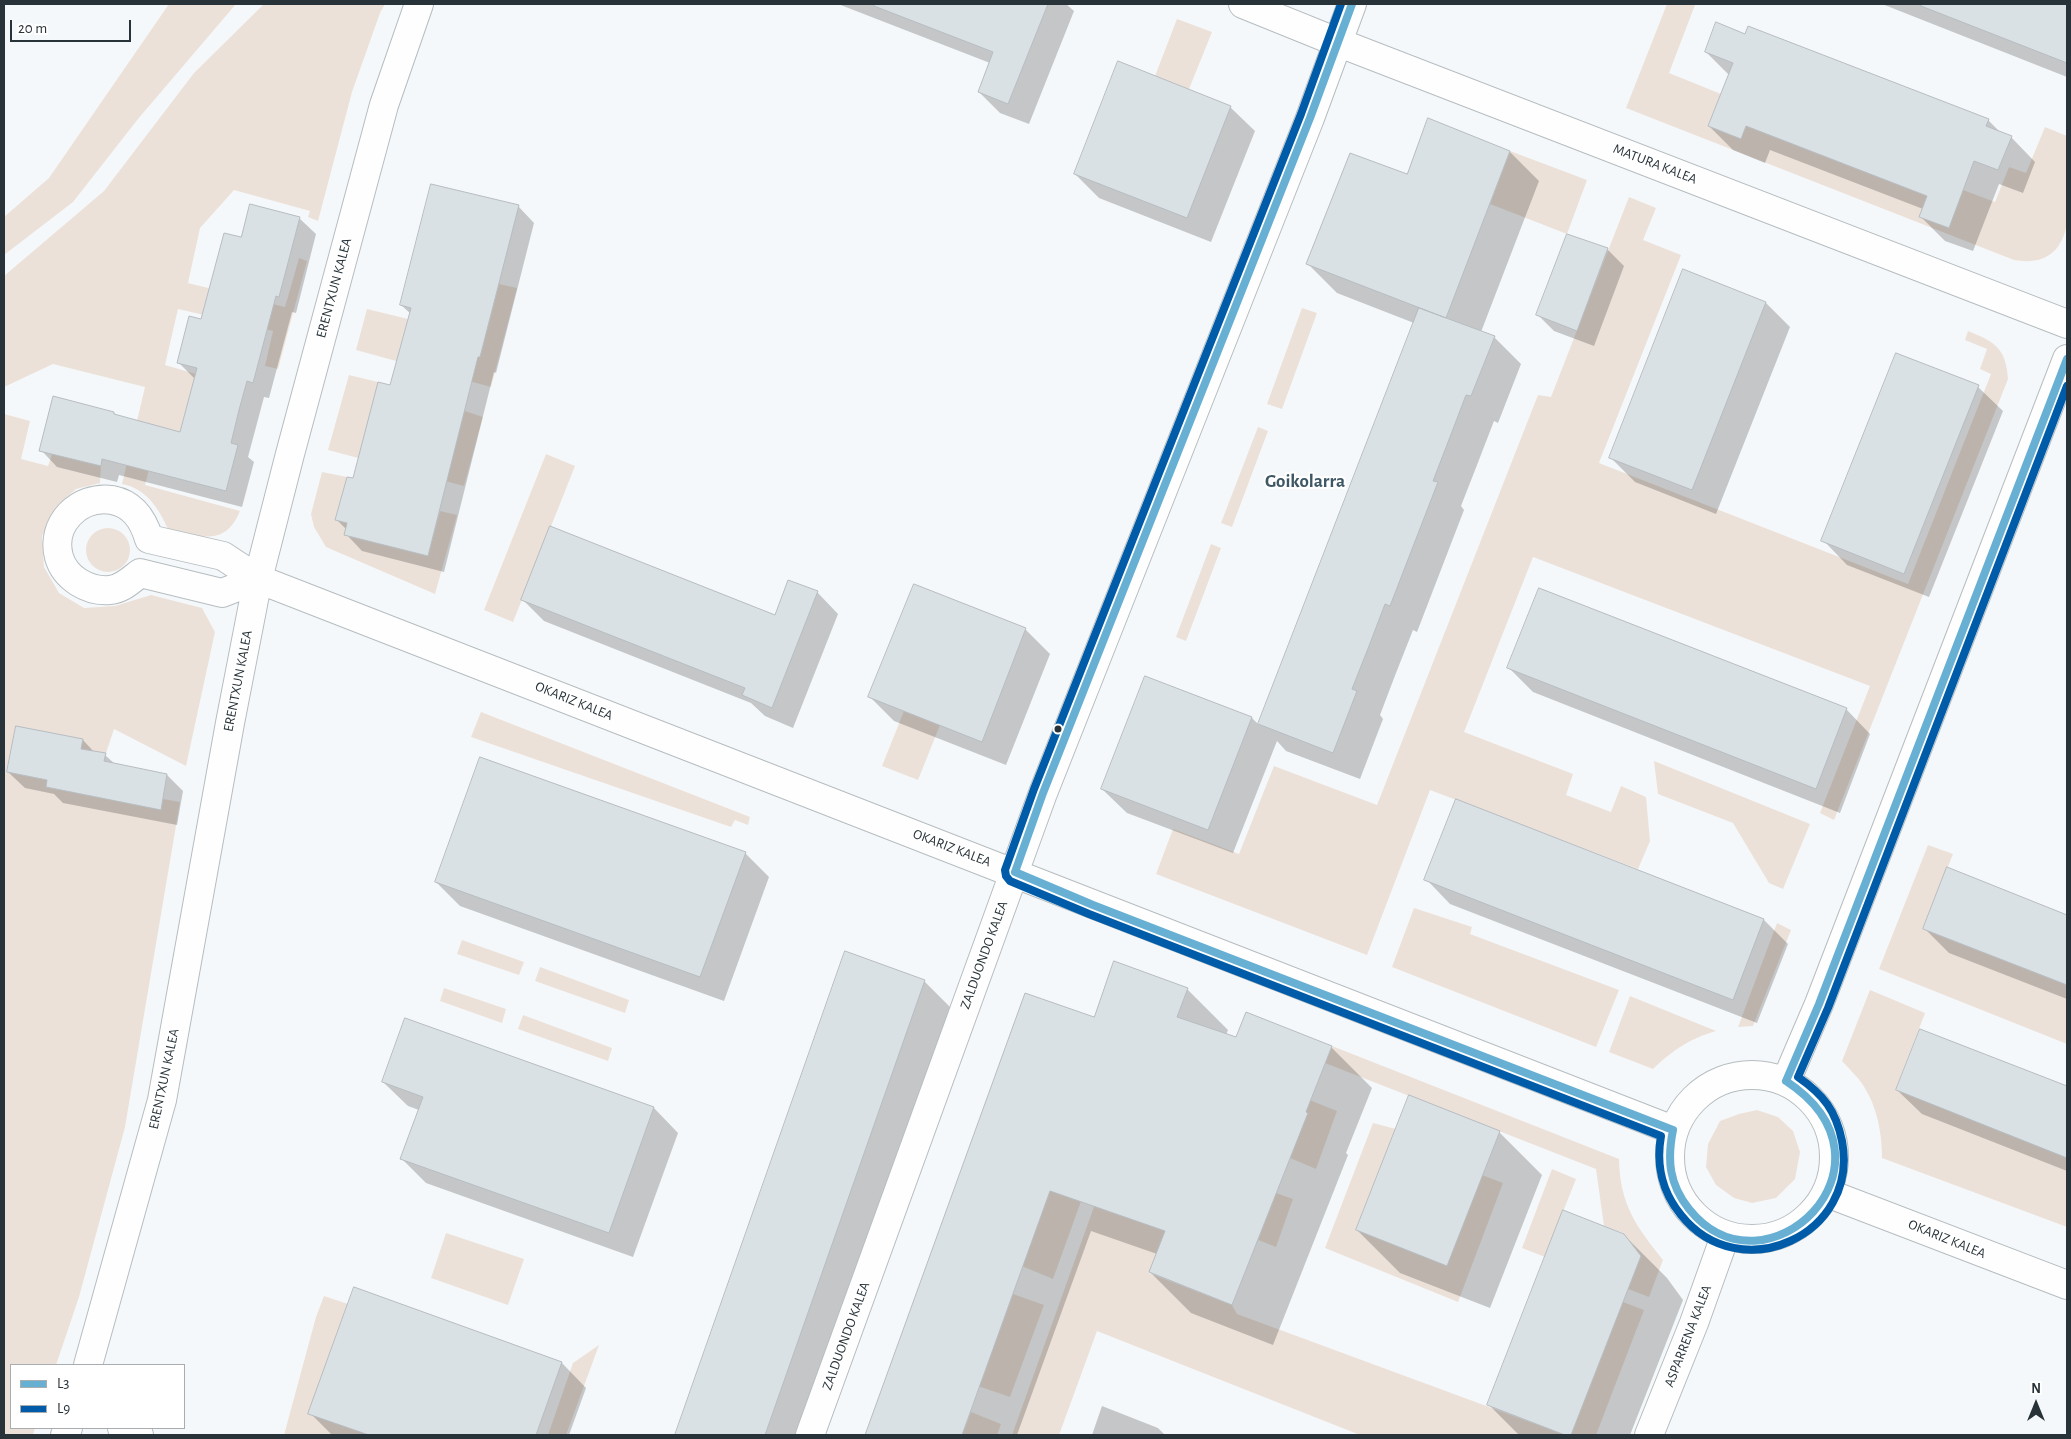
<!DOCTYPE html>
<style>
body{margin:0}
#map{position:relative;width:2071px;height:1439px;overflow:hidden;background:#f5f8fa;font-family:"Alegreya Sans",sans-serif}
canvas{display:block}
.frame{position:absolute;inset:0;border:5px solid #283339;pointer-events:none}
.legend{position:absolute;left:10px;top:1364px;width:175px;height:65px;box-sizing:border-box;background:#fff;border:1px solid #a9adb0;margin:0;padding:6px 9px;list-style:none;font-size:15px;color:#283339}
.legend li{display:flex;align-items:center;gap:10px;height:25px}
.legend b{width:25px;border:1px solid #a9adb0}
.north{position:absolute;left:2011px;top:1379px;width:50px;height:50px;-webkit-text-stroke:4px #fff;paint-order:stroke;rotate:0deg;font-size:14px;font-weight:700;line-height:20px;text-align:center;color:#283339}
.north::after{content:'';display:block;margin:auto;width:18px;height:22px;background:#283339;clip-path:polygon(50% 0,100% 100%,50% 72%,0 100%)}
.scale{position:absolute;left:10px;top:20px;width:121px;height:22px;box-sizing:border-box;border:2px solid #283339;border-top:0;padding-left:6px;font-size:15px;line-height:18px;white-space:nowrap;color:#283339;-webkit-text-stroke:4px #fff;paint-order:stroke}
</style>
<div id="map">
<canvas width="2071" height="1439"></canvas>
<div class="frame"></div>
<ul class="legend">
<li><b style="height:6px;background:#67b0d3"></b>L3</li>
<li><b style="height:6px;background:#005ca8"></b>L9</li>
</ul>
<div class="north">N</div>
<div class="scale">20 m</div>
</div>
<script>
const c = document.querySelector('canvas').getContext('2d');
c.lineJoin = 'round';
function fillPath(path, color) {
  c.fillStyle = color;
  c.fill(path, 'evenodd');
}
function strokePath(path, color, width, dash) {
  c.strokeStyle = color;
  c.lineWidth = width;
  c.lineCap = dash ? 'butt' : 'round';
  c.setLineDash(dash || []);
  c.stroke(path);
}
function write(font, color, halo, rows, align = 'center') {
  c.font = font + ' "Alegreya Sans",sans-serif';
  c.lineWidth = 4;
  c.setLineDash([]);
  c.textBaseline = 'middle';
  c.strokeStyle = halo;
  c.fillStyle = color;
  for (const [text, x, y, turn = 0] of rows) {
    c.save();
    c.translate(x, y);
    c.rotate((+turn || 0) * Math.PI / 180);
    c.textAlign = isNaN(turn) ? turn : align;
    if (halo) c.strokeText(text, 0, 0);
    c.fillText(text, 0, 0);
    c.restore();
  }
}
const green = new Path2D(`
 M 169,4 L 236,4 L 138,119 L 73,202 L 4,255 L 4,217 L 49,178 Z
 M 264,4 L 385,4 L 380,13 L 352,92 L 318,221 L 308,217 L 310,211 L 234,190 L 200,228 L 188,283 L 285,307 L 299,258 L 307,261 L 278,369 L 265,366 L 273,331 L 178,309 L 165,365 L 196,374 L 180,432 L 160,427 L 145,485 L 240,511 C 225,548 198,536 168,529 C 159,509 146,488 122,484 L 145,387 L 53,364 L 4,387 L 4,276 L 104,191 L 194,73 Z
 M 1667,4 L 1695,5 L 1669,73 L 1721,94 L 1708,126 L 1741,139 L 1746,126 L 1927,196 L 1919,217 L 1948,227 L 1963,190 L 1995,202 L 2009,167 L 2026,173 L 2045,127 L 2067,136 C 2067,154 2067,172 2067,190 C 2067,200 2069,214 2067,224 C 2061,254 2043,265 2014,260 L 1626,108 Z
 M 1177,19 L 1212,32 L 1189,89 L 1155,76 Z
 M 1510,151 L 1587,180 L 1567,234 L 1490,204 Z
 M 1629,197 L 1656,208 L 1643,240 L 1681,255 L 1599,463 L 1908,584 L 1991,374 L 1980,369 L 1987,349 L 1965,340 L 1968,331 C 1995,342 2006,348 2008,379 L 1834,820 L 1820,813 L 1870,686 L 1533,557 L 1464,732 L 1573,774 L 1566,795 L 1611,812 L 1621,786 L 1646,797 L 1650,841 L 1638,869 L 1430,790 L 1367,955 L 1156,874 L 1173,829 L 1239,854 L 1274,766 L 1377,805 L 1538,395 L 1551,397 Z
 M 499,284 L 517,288 L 491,387 L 356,350 L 367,309 L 408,319 L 402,341 L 438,346 L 480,357 Z
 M 1302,308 L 1317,313 L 1282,409 L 1267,404 Z
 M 349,375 L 378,382 L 483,417 L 464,486 L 328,450 Z
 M 4,414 L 30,421 L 21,459 L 48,466 L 52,454 L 101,466 L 100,483 L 76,489 L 59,504 L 42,536 L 44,567 L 59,593 L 84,608 L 115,606 L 151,595 L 202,608 L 215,632 L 186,766 L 114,729 L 106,753 L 81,749 L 83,739 L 16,727 L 7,772 L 47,780 L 46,787 L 160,809 L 163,799 L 180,802 L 125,1127 L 79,1297 L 56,1365 L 11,1365 L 11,1428 L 35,1428 L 33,1435 L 4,1435 Z
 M 1258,427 L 1268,431 L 1232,527 L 1221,523 Z
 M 546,454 L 575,466 L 513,622 L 484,610 Z
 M 322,472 L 347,477 L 335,520 L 347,523 L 345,535 L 428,556 L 440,511 L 457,515 L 435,594 L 326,547 L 314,527 L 311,514 Z
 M86 550a22 22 0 1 1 44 0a22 22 0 1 1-44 0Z
 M 1211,544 L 1221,548 L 1186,641 L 1176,637 Z
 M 904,711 L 940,725 L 918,780 L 882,766 Z
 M 481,712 L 750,817 L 748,825 L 735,820 L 731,827 L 471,737 Z
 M 1654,761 L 1810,824 L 1783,889 L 1769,883 L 1733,823 L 1658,794 Z
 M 1928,845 L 1953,854 L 1923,929 L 2067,985 L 2067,1044 L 1879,969 Z
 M 1414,908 L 1472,927 L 1470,934 L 1619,990 L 1596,1047 L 1392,967 Z
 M 1777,923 L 1791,930 L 1753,1026 L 1738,1027 Z
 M 462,940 L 524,962 L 519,975 L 457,954 Z
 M 540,967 L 629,1000 L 625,1013 L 535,981 Z
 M 444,988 L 506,1009 L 502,1023 L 440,1001 Z
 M 1870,990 L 1925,1013 L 1896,1090 L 2067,1157 L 2067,1227 L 1882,1158 C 1882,1133 1877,1106 1863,1085 C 1857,1076 1849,1069 1842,1061 Z
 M 1630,996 L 1716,1031 C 1689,1039 1673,1050 1653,1069 L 1609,1052 Z
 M 523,1015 L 612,1048 L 608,1061 L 518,1029 Z
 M 1332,1046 L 1619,1159 C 1620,1205 1636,1226 1663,1260 L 1649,1297 L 1628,1289 L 1641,1256 L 1629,1240 L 1622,1237 L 1623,1233 L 1604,1226 L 1596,1169 L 1325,1063 Z
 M 1225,1066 L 1337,1111 L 1316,1169 L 1290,1158 L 1225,1081 L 1149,1273 L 1232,1305 L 1237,1314 L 1565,1435 L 1360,1435 L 1097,1331 L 1059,1435 L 1012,1435 L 1104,1179 L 1107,1211 L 1122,1216 L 1130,1194 Z
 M 1757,1110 L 1778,1117 L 1793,1131 L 1800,1152 L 1795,1179 L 1776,1198 L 1752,1203 L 1734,1198 L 1716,1185 L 1706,1167 L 1708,1144 L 1720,1121 L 1739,1114 Z
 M 1373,1123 L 1396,1129 L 1356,1230 L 1482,1175 L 1503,1183 L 1458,1302 L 1325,1248 Z
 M 1101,1146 L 1053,1279 L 1012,1262 L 1025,1259 L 1053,1182 Z
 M 1552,1169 L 1576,1179 L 1545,1257 L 1522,1248 Z
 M 1276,1193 L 1293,1199 L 1276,1247 L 1258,1240 Z
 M 446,1233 L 524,1259 L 508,1305 L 431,1278 Z
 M 1013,1294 L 1044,1305 L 1010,1397 L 969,1383 L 982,1379 Z
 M 324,1296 L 348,1304 L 309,1413 L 369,1435 L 284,1435 L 316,1317 Z
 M 1623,1302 L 1644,1310 L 1596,1435 L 1571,1435 Z
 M 599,1345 L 566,1435 L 548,1435 L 573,1363 Z
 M 971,1412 L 1001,1424 L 997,1435 L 962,1435 Z`);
const shadow = new Path2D(`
 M 838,4 L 1066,4 L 1074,11 L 1029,124 L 1000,113 L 979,92 L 990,63 Z
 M 1882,4 L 2067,4 L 2067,77 Z
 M 1706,52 L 1988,120 L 2002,134 L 2011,137 L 2035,162 L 2023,193 L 1999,184 L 1973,251 L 1945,241 L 1920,216 L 1923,209 L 1770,150 L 1765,163 L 1733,150 L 1709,126 L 1729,75 Z
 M 1230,107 L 1255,131 L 1211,242 L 1099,198 L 1075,174 Z
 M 1510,152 L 1539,181 L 1481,332 L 1494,337 L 1521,364 L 1498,423 L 1494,421 L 1477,465 L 1461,506 L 1464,510 L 1417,632 L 1413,630 L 1396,673 L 1380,715 L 1383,719 L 1360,779 L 1286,751 L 1277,741 L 1233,853 L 1127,813 L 1102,789 L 1252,718 L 1259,725 L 1414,323 L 1337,293 L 1308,264 L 1407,176 Z
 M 518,206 L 534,223 L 496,373 L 494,372 L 444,572 L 362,551 L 346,534 L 347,530 L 337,520 L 391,387 L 411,314 L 401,305 Z
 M 299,218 L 316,234 L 296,313 L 292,312 L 269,398 L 264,397 L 248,457 L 254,462 L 242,507 L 119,475 L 117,482 L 57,467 L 41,450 L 114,413 L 117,417 L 181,433 L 195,379 L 178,362 L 202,321 L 242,238 Z
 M 1567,235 L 1608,250 L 1624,266 L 1594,346 L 1554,331 L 1537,314 Z
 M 1766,303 L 1790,327 L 1716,514 L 1635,482 L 1610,457 Z
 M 1978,387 L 2003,411 L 1929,597 L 1847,565 L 1823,540 Z
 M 914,586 L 1026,630 L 1050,654 L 1006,765 L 894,721 L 870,697 Z
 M 817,592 L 838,614 L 793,728 L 765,716 L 751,703 L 544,621 L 523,600 L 775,616 Z
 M 1509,668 L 1846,709 L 1870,734 L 1840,813 L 1533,692 Z
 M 17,728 L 83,740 L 95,753 L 105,755 L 116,765 L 167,775 L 183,791 L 177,825 L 63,803 L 54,794 L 25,788 L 8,772 Z
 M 745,853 L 769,877 L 724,1001 L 460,906 L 436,882 Z
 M 1948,869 L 2067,916 L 2067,999 L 1949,953 L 1925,929 Z
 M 1426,879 L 1764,920 L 1788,944 L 1757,1023 L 1450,904 Z
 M 845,953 L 924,981 L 955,1012 L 807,1435 L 676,1435 Z
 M 1187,989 L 1228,1030 L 1226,1035 L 1236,1039 L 1331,1047 L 1372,1088 L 1346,1153 L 1348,1155 L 1273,1345 L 1191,1313 L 1150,1272 L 1157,1254 L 1091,1231 L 1017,1435 L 866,1435 L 1026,995 L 1094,1019 Z
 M 406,1020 L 654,1108 L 678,1133 L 633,1257 L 426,1183 L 402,1159 L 419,1110 L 408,1106 L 383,1082 Z
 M 1921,1030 L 2067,1088 L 2067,1171 L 1922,1114 L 1897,1090 Z
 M 1499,1132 L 1542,1175 L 1490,1308 L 1400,1273 L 1357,1230 Z
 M 1624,1235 L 1667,1278 L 1683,1300 L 1630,1435 L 1519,1435 L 1488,1404 Z
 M 355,1289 L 562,1363 L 586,1388 L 569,1435 L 332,1435 L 310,1413 Z
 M 1102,1406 L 1158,1428 L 1165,1435 L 1092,1435 Z`);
const building = new Path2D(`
 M 875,4 L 1048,4 L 1008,104 L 978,92 L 993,52 L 874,6 Z
 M 1922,4 L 2067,4 L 2067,63 L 1921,6 Z
 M 1716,22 L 1745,34 L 1748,26 L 1989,119 L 1986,126 L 2012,136 L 1998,170 L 1974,161 L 1949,228 L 1919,217 L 1927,196 L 1746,126 L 1741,139 L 1708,126 L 1733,63 L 1705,52 Z
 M 1118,61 L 1231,106 L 1187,218 L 1074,174 Z
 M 1428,118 L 1510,151 L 1446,318 L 1306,264 L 1350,153 L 1407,174 Z
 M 431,184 L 519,205 L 480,357 L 478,357 L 428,556 L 344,535 L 347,523 L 335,520 L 347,477 L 353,478 L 378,382 L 390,385 L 411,308 L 400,305 Z
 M 250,204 L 300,217 L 279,297 L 276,296 L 253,383 L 247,381 L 239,410 L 231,443 L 238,445 L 226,491 L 102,459 L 101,466 L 39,451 L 53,396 L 114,412 L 114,414 L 180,432 L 197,368 L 177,363 L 189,316 L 201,319 L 224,233 L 241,237 Z
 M 1567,234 L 1608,248 L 1577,331 L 1536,315 Z
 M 1683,269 L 1766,302 L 1692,490 L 1609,458 Z
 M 1419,308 L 1495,336 L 1471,396 L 1466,395 L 1450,437 L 1433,481 L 1438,482 L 1390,606 L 1385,604 L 1369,646 L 1352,689 L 1357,691 L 1333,753 L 1258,724 Z
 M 1896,353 L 1979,385 L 1904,574 L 1821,541 Z
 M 550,526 L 775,615 L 788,580 L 818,591 L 772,708 L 742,695 L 745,688 L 521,600 Z
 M 914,584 L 1026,628 L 982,742 L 868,697 Z
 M 1539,588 L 1847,708 L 1816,789 L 1507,668 Z
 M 1145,676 L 1252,717 L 1208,830 L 1101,789 Z
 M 16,726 L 83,739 L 81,749 L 106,753 L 104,761 L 167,774 L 161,810 L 46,787 L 47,780 L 7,772 Z
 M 480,757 L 746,852 L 700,977 L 435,882 Z
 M 1456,799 L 1764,919 L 1733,1000 L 1424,880 Z
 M 1947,867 L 2067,915 L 2067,985 L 1923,929 Z
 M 845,951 L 925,980 L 765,1435 L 675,1435 Z
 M 1114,961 L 1188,988 L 1177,1017 L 1236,1037 L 1246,1012 L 1332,1046 L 1306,1112 L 1308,1113 L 1232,1305 L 1149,1272 L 1165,1231 L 1050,1191 L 962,1435 L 865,1435 L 1025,993 L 1094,1017 Z
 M 405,1018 L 654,1107 L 609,1233 L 400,1159 L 423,1097 L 382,1082 Z
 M 1920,1029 L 2067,1086 L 2067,1158 L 1896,1090 Z
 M 1409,1095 L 1500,1131 L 1447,1266 L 1356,1230 Z
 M 1563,1210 L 1624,1234 L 1641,1256 L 1571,1435 L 1565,1435 L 1487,1405 Z
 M 354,1287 L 562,1362 L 536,1435 L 369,1435 L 308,1414 Z`);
const street = new Path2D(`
 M 1243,4 L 1337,42 L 2067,324
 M 258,579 L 222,593 L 140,573 C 131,580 122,589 110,590 C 88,592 65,578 59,557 C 50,524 79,495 112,500 C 133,504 143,519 149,539 L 223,556 L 258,579 L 1673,1130
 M1670 1157a82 82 0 1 1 164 0a82 82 0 1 1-164 0Z
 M 1786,1081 L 1819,1004 L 2067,359
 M 1827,1193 L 2067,1285
 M 88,1365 L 162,1100 L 230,723 L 258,579 L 290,454 L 384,105 L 419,4
 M 122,1428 L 139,1435
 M 65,1435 L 68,1428
 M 810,1435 L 1043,793 L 1310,118 L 1352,4
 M 1649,1435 L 1694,1323 L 1725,1236`);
const bus1 = new Path2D(`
 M 1015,872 L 1043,793 L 1310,118 L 1352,4
 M 1015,872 L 1093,905 L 1673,1130
 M 1786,1081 L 1819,1004 L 2067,359
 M 1673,1130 C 1667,1160 1669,1184 1689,1209 C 1765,1304 1912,1164 1786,1081`);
const bus2 = new Path2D(`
 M 1341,4 L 1301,114 L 1034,789 L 1005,870 L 1006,876 L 1010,881 L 1089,914 L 1661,1136 C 1656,1164 1662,1192 1681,1215 C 1740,1289 1860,1235 1842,1141 C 1836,1111 1824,1095 1798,1077 L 1828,1008 L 2067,386`);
const markers = [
 [1058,729,4.5,"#283339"]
];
const streetNames = [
 ["MATURA KALEA",1655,164,21],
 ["ERENTXUN KALEA",334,288,-75],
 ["ERENTXUN KALEA",238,681,-79],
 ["OKARIZ KALEA",574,701,22],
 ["OKARIZ KALEA",952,848,21],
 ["ZALDUONDO KALEA",984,955,-70],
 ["ERENTXUN KALEA",164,1079,-78],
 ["OKARIZ KALEA",1947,1239,22],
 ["ZALDUONDO KALEA",846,1336,-70],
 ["ASPARRENA KALEA",1688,1336,-69]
];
const districtNames = [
 ["Goikolarra",1305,481]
];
fillPath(green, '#ece1d8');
fillPath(shadow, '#0003');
fillPath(building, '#dae1e4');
strokePath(building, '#b6bcc0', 1);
strokePath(street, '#b6bdc0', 30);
strokePath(street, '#fefefe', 28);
strokePath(bus1, '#67b0d3', 8);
strokePath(bus2, '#005ca8', 8);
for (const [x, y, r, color] of markers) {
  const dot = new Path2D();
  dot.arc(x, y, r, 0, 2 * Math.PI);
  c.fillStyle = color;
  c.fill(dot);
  strokePath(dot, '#fff', 2);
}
write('14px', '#283339', '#fff', streetNames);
write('bold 19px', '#3e5765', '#fff', districtNames);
</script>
